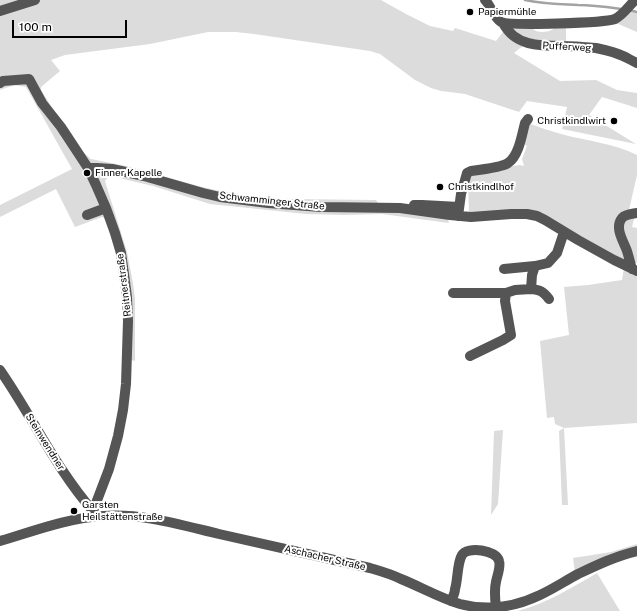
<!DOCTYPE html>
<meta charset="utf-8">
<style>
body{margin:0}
#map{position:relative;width:637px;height:611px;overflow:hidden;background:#fff;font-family:"Public Sans",sans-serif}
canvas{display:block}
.scale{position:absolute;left:12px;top:20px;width:115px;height:18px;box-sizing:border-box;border:2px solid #000;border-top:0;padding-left:5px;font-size:12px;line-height:14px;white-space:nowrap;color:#000;-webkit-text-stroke:3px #fff;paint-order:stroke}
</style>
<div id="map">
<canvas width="637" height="611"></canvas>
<div class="scale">100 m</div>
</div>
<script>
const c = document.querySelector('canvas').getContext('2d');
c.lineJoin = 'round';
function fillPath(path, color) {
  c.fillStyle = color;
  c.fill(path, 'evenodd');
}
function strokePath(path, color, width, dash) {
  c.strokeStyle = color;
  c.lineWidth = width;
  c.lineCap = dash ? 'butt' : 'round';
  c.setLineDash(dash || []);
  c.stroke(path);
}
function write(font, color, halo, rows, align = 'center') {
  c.font = font + ' "Public Sans",sans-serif';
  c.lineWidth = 4;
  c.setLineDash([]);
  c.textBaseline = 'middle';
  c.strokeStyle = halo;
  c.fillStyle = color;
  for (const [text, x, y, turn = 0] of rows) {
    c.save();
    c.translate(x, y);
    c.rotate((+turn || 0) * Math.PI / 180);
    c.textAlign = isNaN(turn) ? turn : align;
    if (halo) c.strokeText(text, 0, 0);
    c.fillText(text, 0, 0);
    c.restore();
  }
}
const green = new Path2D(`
 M 0,0 L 381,0 L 406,14 L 430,26 L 453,31 L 455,28 L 496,41 L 503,32 L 512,39 L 526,45 L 520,48 L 514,53 L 560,81 L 596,80 L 617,90 L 637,93 L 637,108 L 602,97 L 589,115 L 636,144 L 562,129 L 567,107 L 527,101 L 519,112 L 465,94 L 441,91 L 431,88 L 415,80 L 380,54 L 370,51 L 254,34 L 236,32 L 208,32 L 150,44 L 65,55 L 51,60 L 60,71 L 41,87 L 41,90 L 63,125 L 83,152 L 91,159 L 126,166 L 202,187 L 220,191 L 251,196 L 291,199 L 376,200 L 383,211 L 404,212 L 448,219 L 449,223 L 382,214 L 344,215 L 306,214 L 210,204 L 153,186 L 115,177 L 108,177 L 105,181 L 127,252 L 133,283 L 135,299 L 135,361 L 131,360 L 124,323 L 121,284 L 116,255 L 106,219 L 102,217 L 75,227 L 56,189 L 0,217 L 0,205 L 72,169 L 26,87 L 14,85 L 0,90 Z
 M 630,11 L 637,13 L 637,32 L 616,23 Z
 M 556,26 L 566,26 L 566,41 L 533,42 L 508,27 C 514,27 526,26 530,27 C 534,28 532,29 536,31 C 542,33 553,32 556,26 Z
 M 528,123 C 539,127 550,131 561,134 C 586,141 614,143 637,155 L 637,175 L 629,210 L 636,211 L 632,227 L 637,228 L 637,263 L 626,264 L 551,220 L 469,214 L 468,175 L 497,168 L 520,165 L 524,166 L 522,159 L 527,146 L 522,143 Z
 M 624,268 L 637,275 L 637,423 L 564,428 L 568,505 L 562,505 L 559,431 L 564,428 L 555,424 L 554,417 L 547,418 L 540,341 L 569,335 L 564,287 L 588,285 L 622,280 Z
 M 503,430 L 498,504 L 491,515 L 494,431 Z
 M 637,544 L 637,546 L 575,573 L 573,558 L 611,552 Z
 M 597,573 L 620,611 L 517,611 C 546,604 571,588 597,573 Z`);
const stream = new Path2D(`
 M 525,0 C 543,4 560,4 578,5 C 593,5 607,7 622,9
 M 629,10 L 637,12`);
const minor = new Path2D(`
 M 485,0 C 491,6 494,18 501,22 C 510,26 605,23 615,19 C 623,15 629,6 635,0
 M 0,11 L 35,0
 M 503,23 C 515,46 539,46 562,46 C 574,46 585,47 596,48 C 605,50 615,52 623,56 C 628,58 632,61 637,63
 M 0,83 L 3,81 L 29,79 L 42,103 L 61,127 L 88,168 L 96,185 L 106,208 L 115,233 L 121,253 L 124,274 L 127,297 L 128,321 L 126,384 L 123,410 L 118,436 L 109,469 L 93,511 L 94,517
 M 88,168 L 97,168 L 112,169 L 144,176 L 203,193 L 220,197 L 268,203 L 321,207 L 400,208 L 450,215 L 471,217 L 511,214 L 527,214 L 537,216 L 545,220 L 578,240 L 614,260 L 637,271
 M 414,205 L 422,205 L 459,207
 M 87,215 L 106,208
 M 458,216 L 461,194 L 467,173 L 471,171 C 479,170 503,167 508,163 C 519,156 522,134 525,123 L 528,119
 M 535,266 L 532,275 L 531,289 C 540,290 543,291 549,299
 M 504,269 L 535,266 L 548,263 L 557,253 L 564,232
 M 632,269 C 630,263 629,257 627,251 C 624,242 614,228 622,218 C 626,214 632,214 637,213
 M 453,293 L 506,293
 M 470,356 L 503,340 L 511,335 L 505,301 L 506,293 L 515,290 L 531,289
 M 0,370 C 32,416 56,469 93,511
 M 0,541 C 34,531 67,518 103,516 C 142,513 181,525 219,534 C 269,545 319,557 370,568 C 380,571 391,574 401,579 C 421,587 440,598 460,604 C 487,611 515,607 540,595 C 553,589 565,581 578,574 C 597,565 616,556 637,551
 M 451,601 C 453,597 455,593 455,589 C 458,580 457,563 462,555 C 467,546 497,550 499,561 C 501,567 497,576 496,582 C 494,590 495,599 496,607`);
const markers = [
 [470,12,4,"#000"],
 [614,121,4,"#000"],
 [87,173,4,"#000"],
 [440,187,4,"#000"],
 [74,511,4,"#000"]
];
const poiNames = [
 ["Papiermühle",478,12],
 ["Christkindlwirt",606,121,"right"],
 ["Finner Kapelle",95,173],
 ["Christkindlhof",448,187],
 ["Garsten",82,505],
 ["Heilstättenstraße",82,517]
];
const streetNames = [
 ["Pufferweg",567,47,3],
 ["Schwamminger Straße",272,201,6],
 ["Reitnerstraße",124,285,-97],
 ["Steinwendner",45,442,58],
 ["Aschacher Straße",325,558,13]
];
fillPath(green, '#dcdcdc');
strokePath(stream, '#a3a3a3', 2.5);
strokePath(minor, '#555', 10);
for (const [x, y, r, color] of markers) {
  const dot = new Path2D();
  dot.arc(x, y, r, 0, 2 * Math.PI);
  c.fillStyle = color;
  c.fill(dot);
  strokePath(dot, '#fff', 1.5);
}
write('10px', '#000', '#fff', poiNames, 'left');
write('10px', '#000', '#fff', streetNames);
</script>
